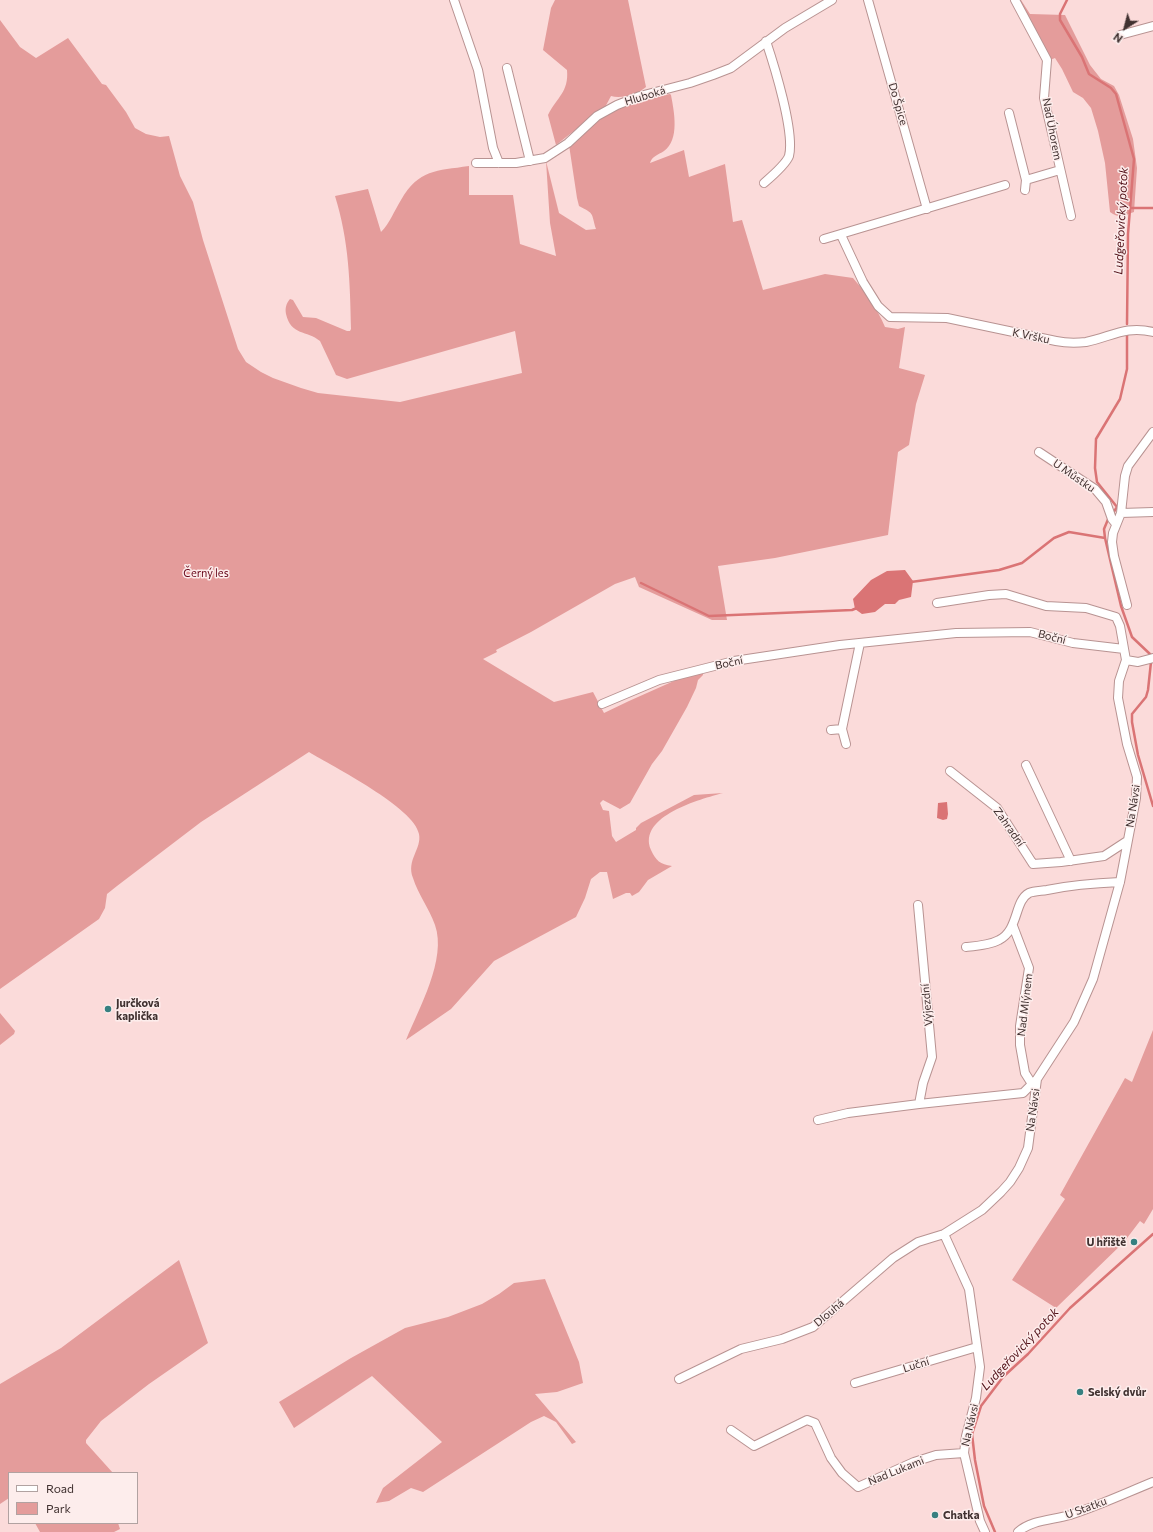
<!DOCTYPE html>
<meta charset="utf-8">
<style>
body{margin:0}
#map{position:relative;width:1153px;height:1532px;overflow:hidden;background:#fbdbda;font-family:Commissioner,sans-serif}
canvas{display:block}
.legend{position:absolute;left:8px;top:1472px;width:130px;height:52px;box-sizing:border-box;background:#fdedec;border:1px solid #b1a2a1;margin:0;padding:5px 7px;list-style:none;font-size:12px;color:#403130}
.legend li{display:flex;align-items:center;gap:8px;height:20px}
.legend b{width:20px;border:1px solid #b1a2a1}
.north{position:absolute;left:1105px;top:8px;width:40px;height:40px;-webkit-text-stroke:3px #fdedec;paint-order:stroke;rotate:216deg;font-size:11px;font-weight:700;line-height:16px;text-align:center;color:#403130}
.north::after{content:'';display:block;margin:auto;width:14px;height:18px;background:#403130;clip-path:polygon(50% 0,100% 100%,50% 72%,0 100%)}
</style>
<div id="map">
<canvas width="1153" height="1532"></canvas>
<ul class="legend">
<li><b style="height:5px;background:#fff"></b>Road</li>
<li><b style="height:11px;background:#e49c9b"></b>Park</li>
</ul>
<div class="north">N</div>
</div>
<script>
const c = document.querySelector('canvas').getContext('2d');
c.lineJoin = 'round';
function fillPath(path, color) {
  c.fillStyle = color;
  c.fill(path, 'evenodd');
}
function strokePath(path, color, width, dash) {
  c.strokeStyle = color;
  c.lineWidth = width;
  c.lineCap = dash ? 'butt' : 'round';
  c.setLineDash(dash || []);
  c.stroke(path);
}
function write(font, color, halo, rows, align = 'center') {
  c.font = font + ' Commissioner,sans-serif';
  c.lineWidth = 3;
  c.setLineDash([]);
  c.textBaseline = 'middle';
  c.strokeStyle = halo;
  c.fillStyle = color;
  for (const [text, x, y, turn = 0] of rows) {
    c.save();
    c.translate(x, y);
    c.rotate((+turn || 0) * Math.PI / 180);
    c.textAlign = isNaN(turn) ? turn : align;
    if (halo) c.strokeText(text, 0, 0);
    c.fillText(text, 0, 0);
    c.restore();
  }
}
const green = new Path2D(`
 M 555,0 L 628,0 L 646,87 C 638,94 622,99 611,96 L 603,111 L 593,116 L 556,145 L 548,115 C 557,97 569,92 567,70 L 543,50 L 551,8 Z
 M 1019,0 L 1021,0 L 1030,14 L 1065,15 L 1090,65 L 1101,79 L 1114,86 L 1119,95 L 1133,139 L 1137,168 L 1134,212 C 1123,216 1120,219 1110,212 L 1105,163 L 1098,131 L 1091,108 L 1083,98 L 1073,92 L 1062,69 L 1055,58 L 1050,60 Z
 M 0,20 L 20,47 L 36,58 L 68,38 L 102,84 L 106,85 L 126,112 L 135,128 L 146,134 L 160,137 L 169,136 L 180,176 L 193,202 L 203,240 L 238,349 L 246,362 L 261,372 L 273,378 L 301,388 L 318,393 L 400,402 L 522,373 L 515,331 L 347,379 L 336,375 L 320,341 C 307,330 291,336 286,314 C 285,308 286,304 290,299 L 293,300 L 303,317 L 316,318 L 347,331 L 350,331 L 351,329 C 350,282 349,241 335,196 L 368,189 L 381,232 C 390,223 394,211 401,200 C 419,169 436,171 469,166 L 469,195 L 513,195 L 520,244 L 556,256 L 550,223 L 546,161 L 559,213 L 586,230 L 596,229 C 591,213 595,214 579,206 L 577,198 L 569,145 C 590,127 610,109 636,101 C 647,97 659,96 670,94 L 671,95 C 674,111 680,140 664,151 C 658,155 652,156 650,163 L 684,150 L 689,177 L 725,164 L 733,222 L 742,220 L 763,290 L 825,274 L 853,278 C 866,293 877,308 885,327 L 898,329 L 905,327 L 899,368 L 925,375 L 916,404 L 909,445 L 898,452 L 888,535 L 775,558 L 718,566 L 727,620 L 712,620 L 639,587 L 635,577 L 615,584 L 531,632 L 496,650 L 497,652 L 483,659 L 554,702 L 593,692 L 604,713 L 629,701 L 703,668 L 703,675 L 698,680 L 696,688 L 687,707 L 662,751 L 652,764 L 630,803 L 620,809 L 603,800 L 600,803 L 603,810 L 609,811 L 612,836 L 616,842 L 636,830 L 636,828 L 641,823 L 694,795 L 723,793 C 701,799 637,816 651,850 C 656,861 660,864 672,866 L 648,880 L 639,892 L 632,896 L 630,893 L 626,893 L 613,899 L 607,872 L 600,872 L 591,879 L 585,898 L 576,917 L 494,961 L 451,1009 L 406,1040 C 419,1008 447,959 435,925 C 429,908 418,894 413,878 C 406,860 422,849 419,834 C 415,808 332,766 309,752 L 201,822 L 117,886 L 107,894 L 105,908 L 99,919 L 0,989 Z
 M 0,1013 L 15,1031 L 14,1034 L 0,1045 Z
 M 1153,1030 L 1153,1209 L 1144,1224 L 1140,1221 L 1124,1242 L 1056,1308 L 1012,1280 L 1065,1199 L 1060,1195 L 1125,1078 L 1132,1082 Z
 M 179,1260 L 208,1343 L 149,1384 L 101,1421 L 86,1440 L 86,1443 L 113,1473 L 9,1473 L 9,1498 L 0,1504 L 0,1384 L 61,1348 Z
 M 545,1279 L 579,1362 L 583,1383 L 557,1392 L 535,1394 L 576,1442 L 572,1444 L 556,1422 L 544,1416 L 531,1422 L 423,1492 L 411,1488 L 389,1501 L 376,1503 L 383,1488 L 442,1442 L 372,1376 L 294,1428 L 279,1402 L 351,1358 L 405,1328 L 448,1317 L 482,1304 L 499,1294 L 514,1283 Z
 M 35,1523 L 118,1523 L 120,1529 L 114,1532 L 40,1532 Z`);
const water = new Path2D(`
 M 905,570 L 913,581 L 911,597 L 899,600 L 895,604 L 885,604 L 875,612 L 862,614 L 855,609 L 853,599 L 871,580 L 887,571 Z
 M 947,802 L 948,814 L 947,819 L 943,820 L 937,818 L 938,803 Z`);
const stream = new Path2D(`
 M 1067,0 L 1060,14 L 1060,20 L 1082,57 L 1089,74 L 1111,88 L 1116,94 L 1134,159 L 1128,234 L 1127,324
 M 1130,208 L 1153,208
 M 1113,513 L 1117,507 L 1097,482 L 1095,468 L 1096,439 L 1120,399 L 1127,369 L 1127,335
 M 1109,517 L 1104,529 L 1105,538 L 1121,606 L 1132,637 L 1151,655
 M 911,582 L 999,570 L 1022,563 L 1054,538 L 1069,532 L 1105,538
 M 641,583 L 709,616 L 852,610 L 857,608
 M 1151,662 L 1148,690 L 1146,697 L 1132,714 L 1132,722 L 1138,755 L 1153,806
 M 995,1532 L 984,1506 L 975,1460 L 972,1434 L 981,1406 L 1003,1377 L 1028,1354 L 1070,1308 L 1153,1234`);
const minor = new Path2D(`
 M 454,0 L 478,70 L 493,148 L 499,163
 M 868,0 L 927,209
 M 1015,0 L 1047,60 L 1044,98 L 1071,216
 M 1120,35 L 1153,26
 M 507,68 L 530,161
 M 1009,113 L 1026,180 L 1025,190
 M 476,163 L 516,163 L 545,158 L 568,143 L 597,116 L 617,105 L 640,96 L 690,83 L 713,75 L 731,68 L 785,28 L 832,0
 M 1026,180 L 1060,170
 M 764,183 C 771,177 786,164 789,156 C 795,132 774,65 766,41
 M 841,235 L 863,282 L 878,306 L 890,317 L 947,318 L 1056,341 C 1066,343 1076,343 1086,342 C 1111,337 1126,325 1153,332
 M 824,239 L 1005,185
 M 1039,452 L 1095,489 L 1106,502 L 1112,519 L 1116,524
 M 1121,513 L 1153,512
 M 1127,605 L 1114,556 L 1112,542 L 1113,533 L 1121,513 L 1125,476 L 1128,466 L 1153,432
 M 1126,660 L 1138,662 L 1153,658
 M 602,704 L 659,680 L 734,661 L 840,645 L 956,633 L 1030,632 L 1073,643 L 1124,649
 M 831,730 L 842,729
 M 846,744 L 842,729 L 860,643
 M 1026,765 L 1071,861
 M 950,771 L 997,808 L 1033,864 L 1061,862 L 1104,856 L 1127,841
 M 918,905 L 932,1057 L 923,1083 L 919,1104
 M 1013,926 L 1029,968 L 1020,1026 L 1020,1045 L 1025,1073 L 1032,1084
 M 966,947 C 977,946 990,945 999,940 C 1019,930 1014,901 1029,893 C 1034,891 1041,891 1047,890 C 1071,885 1095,883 1120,882
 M 818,1120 L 848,1113 L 919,1104 L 1023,1093 L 1037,1079
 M 944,1234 L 969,1289 L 980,1367 L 976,1398 L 966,1436 L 964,1453 L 980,1521 L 985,1532
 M 679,1379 L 741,1349 L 782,1339 L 813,1327 L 893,1258 L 918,1242 L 944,1234 L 982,1210 L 1001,1192 L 1010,1182 L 1019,1168 L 1028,1148 L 1037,1079 L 1074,1022 L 1093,979 L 1120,882 L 1136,798 L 1137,777 L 1127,744 L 1118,698 L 1119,681 L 1126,660 L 1120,626 L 1116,617 L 1086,608 L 1046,606 L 1006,594 L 989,595 L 937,603
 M 855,1383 L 977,1347
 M 731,1430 L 754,1446 L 807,1420 L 815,1423 L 831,1458 L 842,1473 L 858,1487 L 914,1462 L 936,1455 L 964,1453
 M 1018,1532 C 1031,1520 1053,1520 1070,1515 C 1098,1506 1126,1493 1153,1482`);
const markers = [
 [108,1009,4,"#378081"],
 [1134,1242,4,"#378081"],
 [1080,1392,4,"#378081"],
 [935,1515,4,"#378081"]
];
const streetNames = [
 ["Hluboká",645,96,-17],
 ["Do Špice",898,104,74],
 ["Nad Úhorem",1052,129,79],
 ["K Vršku",1031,336,12],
 ["U Můstku",1074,476,35],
 ["Boční",1052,637,14],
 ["Boční",729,663,-12],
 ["Na Návsi",1133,806,-81],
 ["Zahradní",1009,827,55],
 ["Výjezdní",927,1005,-95],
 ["Nad Mlýnem",1025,1005,-83],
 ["Na Návsi",1033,1110,-82],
 ["Dlouhá",829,1313,-40],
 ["Luční",916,1365,-17],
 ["Na Návsi",970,1425,-77],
 ["Nad Lukami",896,1471,-22],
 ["U Statku",1086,1508,-20]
];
const parkNames = [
 ["Černý les",206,573]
];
const poiNames = [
 ["Jurčková",116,1003],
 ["kaplička",116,1016],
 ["U hřiště",1126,1242,"right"],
 ["Selský dvůr",1088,1392],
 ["Chatka",943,1515]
];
const waterNames = [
 ["Ludgeřovický potok",1121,221,-87],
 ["Ludgeřovický potok",1020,1349,-47]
];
fillPath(green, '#e49c9b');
fillPath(water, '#da7475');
strokePath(stream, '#da7475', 2.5);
strokePath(minor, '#b89392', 10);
strokePath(minor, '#fff', 8);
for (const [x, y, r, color] of markers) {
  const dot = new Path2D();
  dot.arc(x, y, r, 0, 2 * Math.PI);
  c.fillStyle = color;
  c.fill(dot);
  strokePath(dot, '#fdedec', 1.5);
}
write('11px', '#403130', '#fdedec', streetNames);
write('11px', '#650316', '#fdedec', parkNames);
write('bold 11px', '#403130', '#fdedec', poiNames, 'left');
write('italic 12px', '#500f16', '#fdedec', waterNames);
</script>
